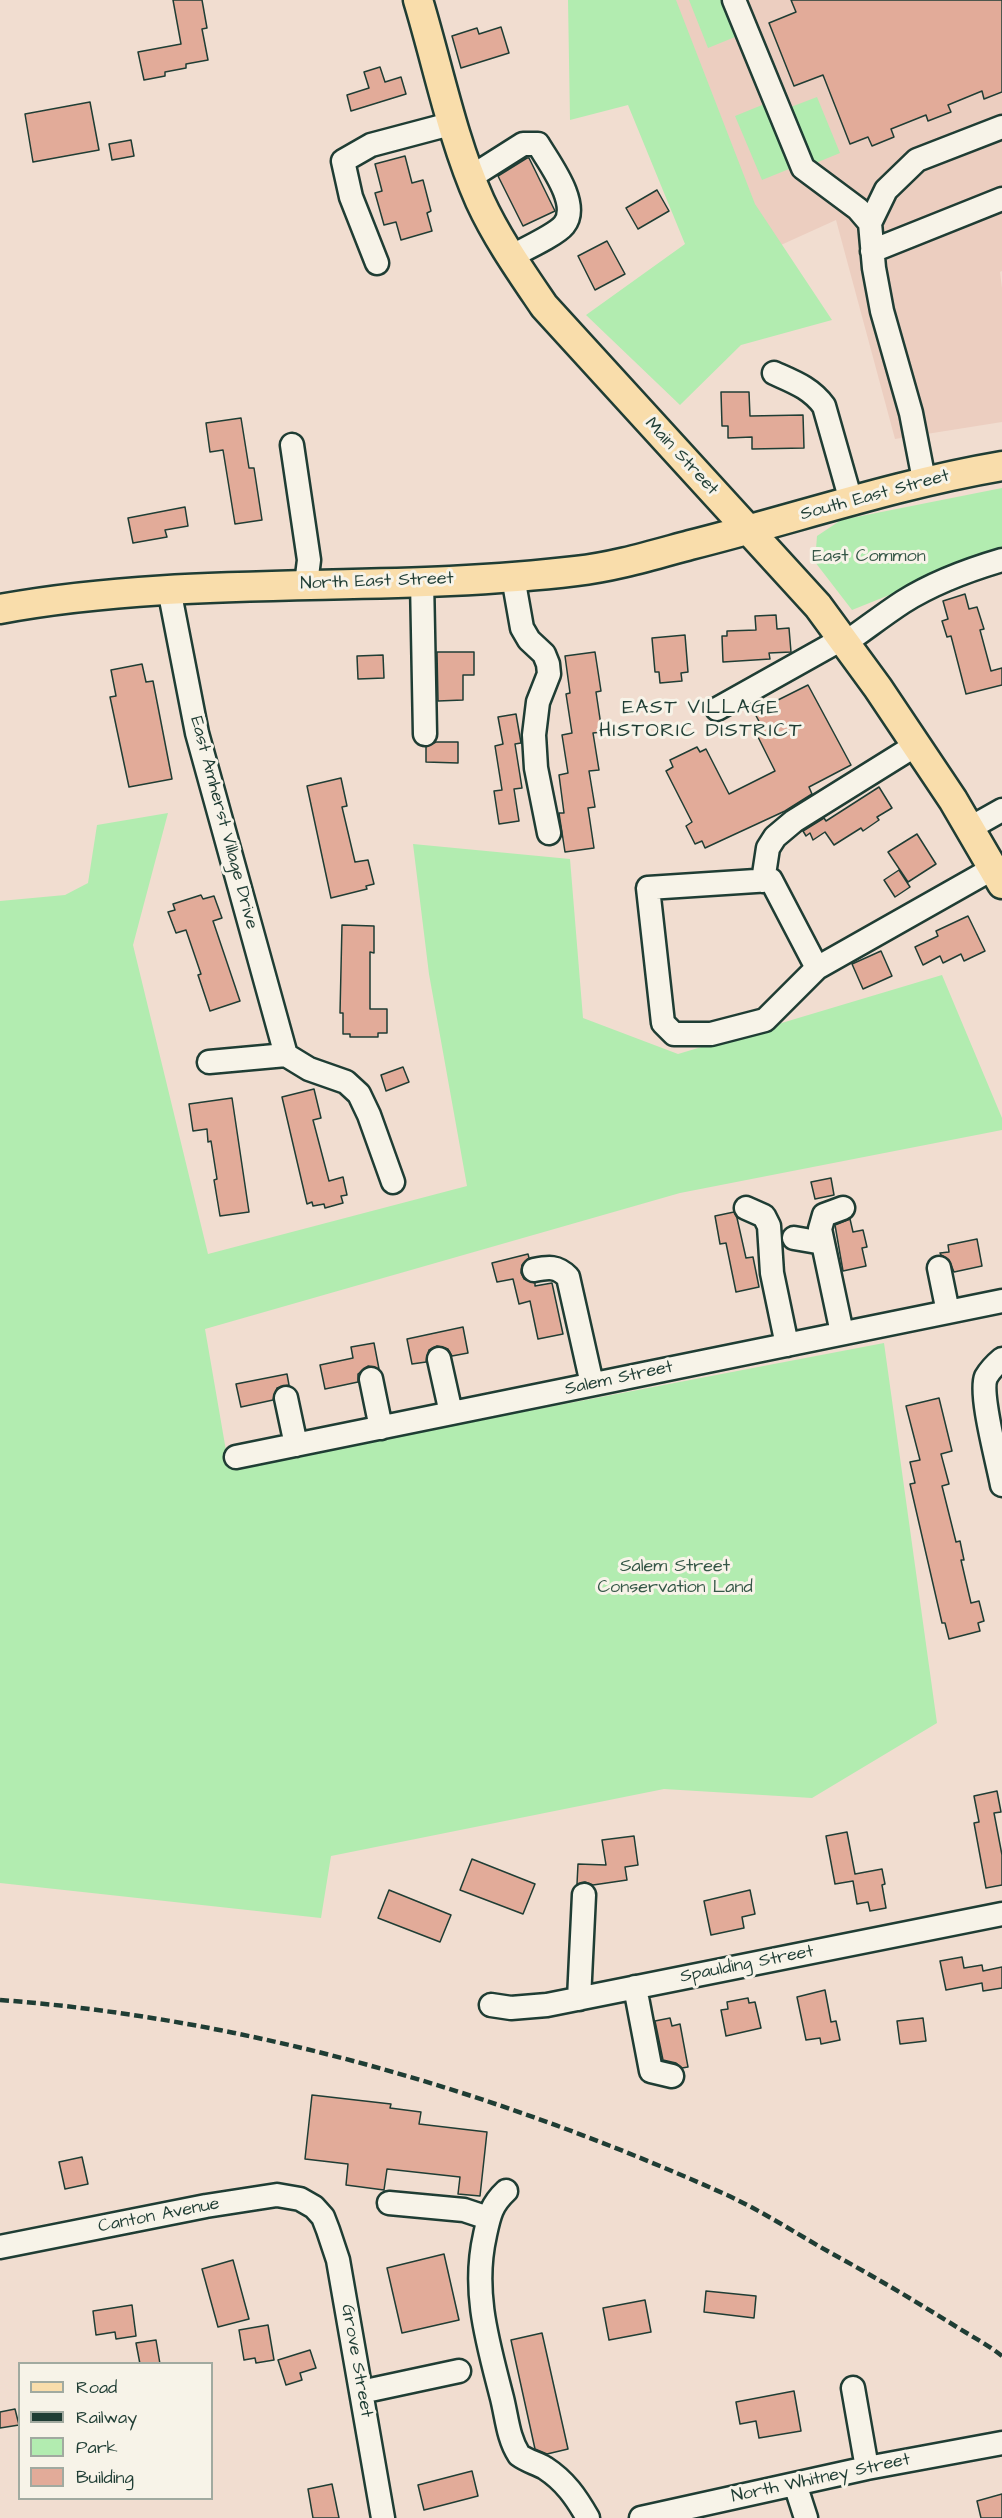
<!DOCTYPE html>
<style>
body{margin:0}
#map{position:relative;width:1002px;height:2518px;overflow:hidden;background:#f1ddd0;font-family:"Architects Daughter",sans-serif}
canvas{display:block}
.legend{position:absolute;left:18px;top:2362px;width:195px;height:138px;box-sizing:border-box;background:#f7f3e8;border:2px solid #a1aaa0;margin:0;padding:8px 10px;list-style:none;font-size:18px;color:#1f3d34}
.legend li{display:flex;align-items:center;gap:12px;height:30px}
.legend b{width:30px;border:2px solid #a1aaa0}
</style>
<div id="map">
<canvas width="1002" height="2518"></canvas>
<ul class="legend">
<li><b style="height:8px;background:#f9ddab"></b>Road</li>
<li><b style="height:8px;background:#1f3d34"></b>Railway</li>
<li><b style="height:16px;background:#b2ecb0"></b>Park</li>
<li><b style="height:16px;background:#e2ab99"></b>Building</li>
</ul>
</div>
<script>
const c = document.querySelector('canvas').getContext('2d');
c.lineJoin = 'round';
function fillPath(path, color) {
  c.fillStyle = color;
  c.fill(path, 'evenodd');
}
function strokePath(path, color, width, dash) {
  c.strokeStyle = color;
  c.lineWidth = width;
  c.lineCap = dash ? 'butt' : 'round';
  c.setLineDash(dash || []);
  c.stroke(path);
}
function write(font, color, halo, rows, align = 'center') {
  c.font = font + ' "Architects Daughter",sans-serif';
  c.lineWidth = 6;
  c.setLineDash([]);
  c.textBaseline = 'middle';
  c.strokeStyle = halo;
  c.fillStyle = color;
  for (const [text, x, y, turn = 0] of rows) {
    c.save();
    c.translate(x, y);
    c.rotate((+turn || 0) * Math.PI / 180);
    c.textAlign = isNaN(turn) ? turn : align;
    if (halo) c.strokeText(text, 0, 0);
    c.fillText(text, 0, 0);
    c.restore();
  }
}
const built = new Path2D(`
 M 668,0 L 1002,0 L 1002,271 L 1000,272 L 1002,288 L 1002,422 L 895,439 L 836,220 L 739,264 Z`);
const green = new Path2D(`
 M 568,0 L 676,0 L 755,204 L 832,320 L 741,345 L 680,405 L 586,315 L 685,244 L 628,105 L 570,120 Z
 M 689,0 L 725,0 L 740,35 L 708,48 Z
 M 817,97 L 840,153 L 806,167 L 783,110 Z
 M 767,103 L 794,167 L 762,180 L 735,116 Z
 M 1002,488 L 1002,553 L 949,571 L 852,610 L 815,562 L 817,536 L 841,520 Z
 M 168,813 L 133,945 L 208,1254 L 467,1186 L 429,974 L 413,844 L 570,859 L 583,1018 L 678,1054 L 942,975 L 1002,1118 L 1002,1130 L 680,1193 L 205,1329 L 229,1468 L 884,1343 L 937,1723 L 812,1798 L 664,1789 L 331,1856 L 321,1918 L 0,1883 L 0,901 L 65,895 L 88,883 L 97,825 Z`);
const building = new Path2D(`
 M 173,0 L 202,0 L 207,28 L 202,29 L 208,60 L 186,64 L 186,68 L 165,72 L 165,76 L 144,80 L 138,52 L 181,44 Z
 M 791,0 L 1002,0 L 1002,92 L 984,99 L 982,91 L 948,105 L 951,112 L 928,121 L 926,115 L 891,129 L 894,137 L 872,146 L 868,137 L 850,144 L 823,75 L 794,86 L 769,23 L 796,12 Z
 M 501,27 L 509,53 L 461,68 L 452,36 L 477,28 L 479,34 Z
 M 380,67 L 385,82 L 401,77 L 406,94 L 351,111 L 347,95 L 369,88 L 364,72 Z
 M 90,102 L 99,150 L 33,162 L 25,114 Z
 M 131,140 L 134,156 L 112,160 L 109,144 Z
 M 405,156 L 412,183 L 423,180 L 431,211 L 427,213 L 432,231 L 401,240 L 396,222 L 384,225 L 375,193 L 382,191 L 375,164 Z
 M 527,158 L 529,158 L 555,211 L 523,226 L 498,176 Z
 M 657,190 L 669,211 L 638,229 L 626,208 Z
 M 607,241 L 625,274 L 595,290 L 578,256 Z
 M 721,392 L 749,392 L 750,416 L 803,415 L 804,448 L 752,449 L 752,437 L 728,438 L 728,426 L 722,426 Z
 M 241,418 L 249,468 L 254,468 L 262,520 L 235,524 L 223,450 L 210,452 L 206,423 Z
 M 185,507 L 188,526 L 165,530 L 167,537 L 133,543 L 128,518 Z
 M 965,594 L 969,609 L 977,607 L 984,629 L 980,630 L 991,671 L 1002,668 L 1002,685 L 966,694 L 951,636 L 947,637 L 942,621 L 948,619 L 943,601 Z
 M 776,615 L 777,629 L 789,628 L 791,652 L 769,653 L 770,659 L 723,662 L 722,636 L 727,636 L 727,631 L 756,630 L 755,616 Z
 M 685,635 L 688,672 L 681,673 L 682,681 L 660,683 L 659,672 L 655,672 L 652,638 Z
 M 437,652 L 474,652 L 474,675 L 463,675 L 463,700 L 438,701 Z
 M 595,652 L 601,691 L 596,692 L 602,732 L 593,733 L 599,770 L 589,771 L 595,807 L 588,808 L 594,848 L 565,852 L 559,813 L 564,813 L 559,775 L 568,773 L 562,735 L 572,733 L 566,694 L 570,693 L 565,656 Z
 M 383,655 L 384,678 L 358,679 L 357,656 Z
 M 142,664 L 146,682 L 153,681 L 172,779 L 129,787 L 110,697 L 116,696 L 111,670 Z
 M 808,685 L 851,765 L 809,787 L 812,794 L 785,811 L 705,848 L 702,841 L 695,844 L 686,826 L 692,822 L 666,771 L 673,767 L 670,760 L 697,747 L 700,752 L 706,749 L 729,794 L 775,771 L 754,729 L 761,725 L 754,712 Z
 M 516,714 L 521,743 L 515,744 L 522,788 L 514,789 L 519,821 L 499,824 L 494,791 L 502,790 L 495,746 L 503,744 L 498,717 Z
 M 436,742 L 458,742 L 458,763 L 426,762 L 426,747 Z
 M 341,778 L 347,806 L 342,807 L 355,862 L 368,860 L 374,884 L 366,886 L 367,889 L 331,898 L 307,786 Z
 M 879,787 L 892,808 L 877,817 L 879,820 L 863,831 L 861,828 L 834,845 L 825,832 L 813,840 L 810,833 L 806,836 L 803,831 L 824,818 L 826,821 Z
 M 917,834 L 936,864 L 908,882 L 888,852 Z
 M 899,870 L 910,887 L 895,897 L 884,880 Z
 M 201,895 L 203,899 L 214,896 L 222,918 L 213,921 L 240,1001 L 210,1011 L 198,975 L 201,974 L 186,930 L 176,933 L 168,912 L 175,910 L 173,904 Z
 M 968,916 L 985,951 L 964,961 L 961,954 L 943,963 L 940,956 L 923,965 L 915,947 L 938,936 L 936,931 Z
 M 342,925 L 374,926 L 374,953 L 370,952 L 370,1009 L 387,1009 L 387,1033 L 378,1033 L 378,1037 L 350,1037 L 350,1034 L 343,1034 L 343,1013 L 340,1013 Z
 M 881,951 L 892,976 L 863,989 L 852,964 Z
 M 403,1067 L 409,1082 L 386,1091 L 381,1075 Z
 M 314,1089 L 321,1118 L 313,1120 L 329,1181 L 343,1177 L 347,1195 L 341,1196 L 343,1203 L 325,1208 L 324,1204 L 313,1206 L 312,1202 L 307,1204 L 282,1097 Z
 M 232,1098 L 249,1212 L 220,1216 L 214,1180 L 217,1179 L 211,1141 L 208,1142 L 207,1129 L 193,1131 L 189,1104 Z
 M 831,1178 L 834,1195 L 815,1199 L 811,1182 Z
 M 734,1212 L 737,1218 L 746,1258 L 753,1257 L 759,1287 L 736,1292 L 726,1243 L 720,1244 L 715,1216 Z
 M 850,1219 L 853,1232 L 863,1230 L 867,1247 L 862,1248 L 866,1266 L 843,1271 L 835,1225 Z
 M 977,1239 L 982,1266 L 954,1272 L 949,1260 L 941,1255 L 940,1253 L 949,1252 L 948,1245 Z
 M 528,1254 L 529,1258 L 522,1265 L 521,1273 L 524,1279 L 535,1283 L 535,1286 L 552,1283 L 563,1334 L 538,1339 L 530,1301 L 519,1304 L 513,1279 L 497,1282 L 492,1263 Z
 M 463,1327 L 468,1353 L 452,1356 L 448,1349 L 437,1346 L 429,1350 L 426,1362 L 412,1364 L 407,1339 Z
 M 374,1343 L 379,1369 L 368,1366 L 358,1374 L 358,1382 L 325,1389 L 320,1365 L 353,1358 L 351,1347 Z
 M 287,1374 L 289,1385 L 277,1388 L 273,1400 L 241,1407 L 236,1384 Z
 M 939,1398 L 952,1451 L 941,1454 L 949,1484 L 942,1486 L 956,1542 L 960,1541 L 964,1560 L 961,1560 L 971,1603 L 979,1601 L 984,1621 L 978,1623 L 980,1631 L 949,1639 L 945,1623 L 942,1623 L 910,1484 L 915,1483 L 910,1462 L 920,1460 L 906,1406 Z
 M 997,1791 L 1001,1812 L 994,1813 L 1002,1855 L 1002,1885 L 986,1888 L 974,1823 L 979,1822 L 974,1796 Z
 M 847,1832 L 855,1874 L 882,1869 L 885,1884 L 882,1885 L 886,1908 L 870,1911 L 868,1902 L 857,1904 L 853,1881 L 835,1884 L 826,1836 Z
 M 634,1836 L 638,1865 L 625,1867 L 627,1880 L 593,1885 L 585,1882 L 577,1884 L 578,1864 L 606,1865 L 602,1840 Z
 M 472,1859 L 535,1884 L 523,1914 L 460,1890 Z
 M 389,1890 L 451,1915 L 440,1942 L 378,1918 Z
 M 750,1890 L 755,1914 L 742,1917 L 744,1928 L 711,1935 L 704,1901 Z
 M 962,1957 L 964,1968 L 982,1965 L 983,1971 L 1002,1967 L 1002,1988 L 983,1991 L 982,1983 L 946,1990 L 940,1961 Z
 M 825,1990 L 831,2022 L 836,2021 L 840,2040 L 821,2044 L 820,2038 L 806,2040 L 797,1997 Z
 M 748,1998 L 749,2003 L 755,2002 L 761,2028 L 726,2036 L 721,2010 L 728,2009 L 727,2002 Z
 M 670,2018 L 672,2026 L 680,2024 L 688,2067 L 682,2068 L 676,2063 L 663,2060 L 655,2021 Z
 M 923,2018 L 926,2041 L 900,2044 L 897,2021 Z
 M 312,2095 L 391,2104 L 390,2108 L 421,2112 L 419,2124 L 487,2132 L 480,2196 L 458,2194 L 460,2177 L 387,2169 L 384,2190 L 346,2185 L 348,2164 L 305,2159 Z
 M 82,2157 L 88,2184 L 65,2189 L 59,2162 Z
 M 444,2254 L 459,2320 L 402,2333 L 387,2268 Z
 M 233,2260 L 249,2319 L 218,2327 L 202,2269 Z
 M 706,2291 L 756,2296 L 754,2318 L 704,2312 Z
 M 645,2300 L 651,2332 L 609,2340 L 603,2308 Z
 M 132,2305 L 136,2336 L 116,2339 L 115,2332 L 96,2335 L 93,2311 Z
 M 268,2325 L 274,2360 L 256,2363 L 255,2358 L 244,2360 L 239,2330 Z
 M 542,2333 L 568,2449 L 547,2454 L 535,2449 L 511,2340 Z
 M 156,2340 L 160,2364 L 140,2364 L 136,2343 Z
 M 310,2350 L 316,2368 L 300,2373 L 302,2380 L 286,2385 L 278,2360 Z
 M 794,2391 L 801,2431 L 759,2438 L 756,2421 L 740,2424 L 736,2402 Z
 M 15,2409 L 19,2425 L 0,2428 L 0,2412 Z
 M 472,2471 L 478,2496 L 424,2510 L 418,2485 Z
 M 332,2484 L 339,2518 L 313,2518 L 308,2489 Z
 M 1002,2494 L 1002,2518 L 981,2518 L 977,2501 Z`);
const minor = new Path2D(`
 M 734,0 L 803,168 L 858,209 L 870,223
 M 471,177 L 523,144 L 538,144 C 549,163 581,204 564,225 C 556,235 523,250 510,257
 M 872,251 L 1002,199
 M 377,263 L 351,197 L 343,161 L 371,145 L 454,123
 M 774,373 C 794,382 811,388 824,406 L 851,501
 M 292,445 L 309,560 L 306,584
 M 924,480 L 911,413 L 882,311 L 874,268 L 870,223 L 886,190 L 917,160 L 1002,127
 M 513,577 L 522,628 L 529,640 L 544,654 L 548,664 L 549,674 L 538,702 L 534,735 L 536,768 L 549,833
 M 422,580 L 425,734
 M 169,589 L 197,733 L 286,1055
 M 845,643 C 864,630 883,615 903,602 C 933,583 968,570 1002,560
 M 717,709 L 842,639
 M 970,828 L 1002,810
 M 763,881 L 768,848 L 775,837 L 794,821 L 916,745
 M 817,968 L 765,1020 L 711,1034 L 674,1034 L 663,1023 L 648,888 L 771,880 L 817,968 L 992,869
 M 209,1062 L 286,1055 L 309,1069 L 346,1082 L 359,1094 L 369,1115 L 393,1182
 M 746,1208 L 764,1216 L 769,1226 L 772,1273 L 787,1345
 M 794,1238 L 823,1243
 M 939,1268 L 948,1312
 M 534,1270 C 549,1267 557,1266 568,1277 L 592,1384
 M 842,1333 L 820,1229 L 824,1215 L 843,1208
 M 439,1359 L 451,1413
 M 1002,1359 C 996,1364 990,1370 986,1377 C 979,1394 998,1463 1002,1485
 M 371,1379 L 381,1428
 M 286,1398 L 296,1445
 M 236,1457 L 1002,1301
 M 635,1987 L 651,2071 L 672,2076
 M 579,1999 L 584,1895
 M 491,2005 L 511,2008 L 547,2005 L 1002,1914
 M 506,2191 C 491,2205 489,2216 485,2235 C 472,2292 488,2343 502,2398 C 507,2418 508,2438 519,2455 C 527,2461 536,2463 545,2468 C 565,2481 576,2497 588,2518
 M 389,2203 L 464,2210 L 488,2218
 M 0,2247 L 206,2206 L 277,2195 L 300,2199 L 314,2207 L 323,2217 L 328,2230 L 338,2260 L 383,2518
 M 853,2388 L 867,2468
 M 361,2392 L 459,2371
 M 795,2484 L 806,2518
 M 641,2518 L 867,2468 L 1002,2443`);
const major = new Path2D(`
 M 418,0 C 438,66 452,138 480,201 C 497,238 521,272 544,306 L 818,606 L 878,688 L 953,800 L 1002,884
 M 0,609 C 190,574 385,594 576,571 C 614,567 653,555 690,545 C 794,519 896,484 1002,466`);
const rail = new Path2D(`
 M 0,2000 C 252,2019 497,2092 727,2195 C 766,2213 803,2238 840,2258 C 878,2279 915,2301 952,2324 C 969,2335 987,2344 1002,2356`);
const streetNames = [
 ["Main Street",681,457,47],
 ["South East Street",875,496,-15],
 ["North East Street",377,582,-2],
 ["East Amherst Village Drive",223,823,75],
 ["Salem Street",619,1379,-12],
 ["Spaulding Street",747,1965,-11],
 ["Canton Avenue",159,2216,-11],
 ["Grove Street",356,2361,80],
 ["North Whitney Street",821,2479,-12]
];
const parkNames = [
 ["East Common",869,557],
 ["Salem Street",675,1567],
 ["Conservation Land",675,1588]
];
const neighbourhoodNames = [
 ["EAST VILLAGE",701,709],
 ["HISTORIC DISTRICT",701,732]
];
fillPath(built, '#eccec0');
fillPath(green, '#b2ecb0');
fillPath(building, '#e2ab99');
strokePath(building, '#1f3d34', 1.5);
strokePath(minor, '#1f3d34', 27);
strokePath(major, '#1f3d34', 33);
strokePath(minor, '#f7f3e8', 22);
strokePath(major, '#f9ddab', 28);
strokePath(rail, '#1f3d34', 4.5, [9, 4.5]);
write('18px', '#1f3d34', '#f7f3e8', streetNames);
write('18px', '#355747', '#f7f3e8', parkNames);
c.letterSpacing = '1.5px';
write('20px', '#1f3d34', '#f7f3e8', neighbourhoodNames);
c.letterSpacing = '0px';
</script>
